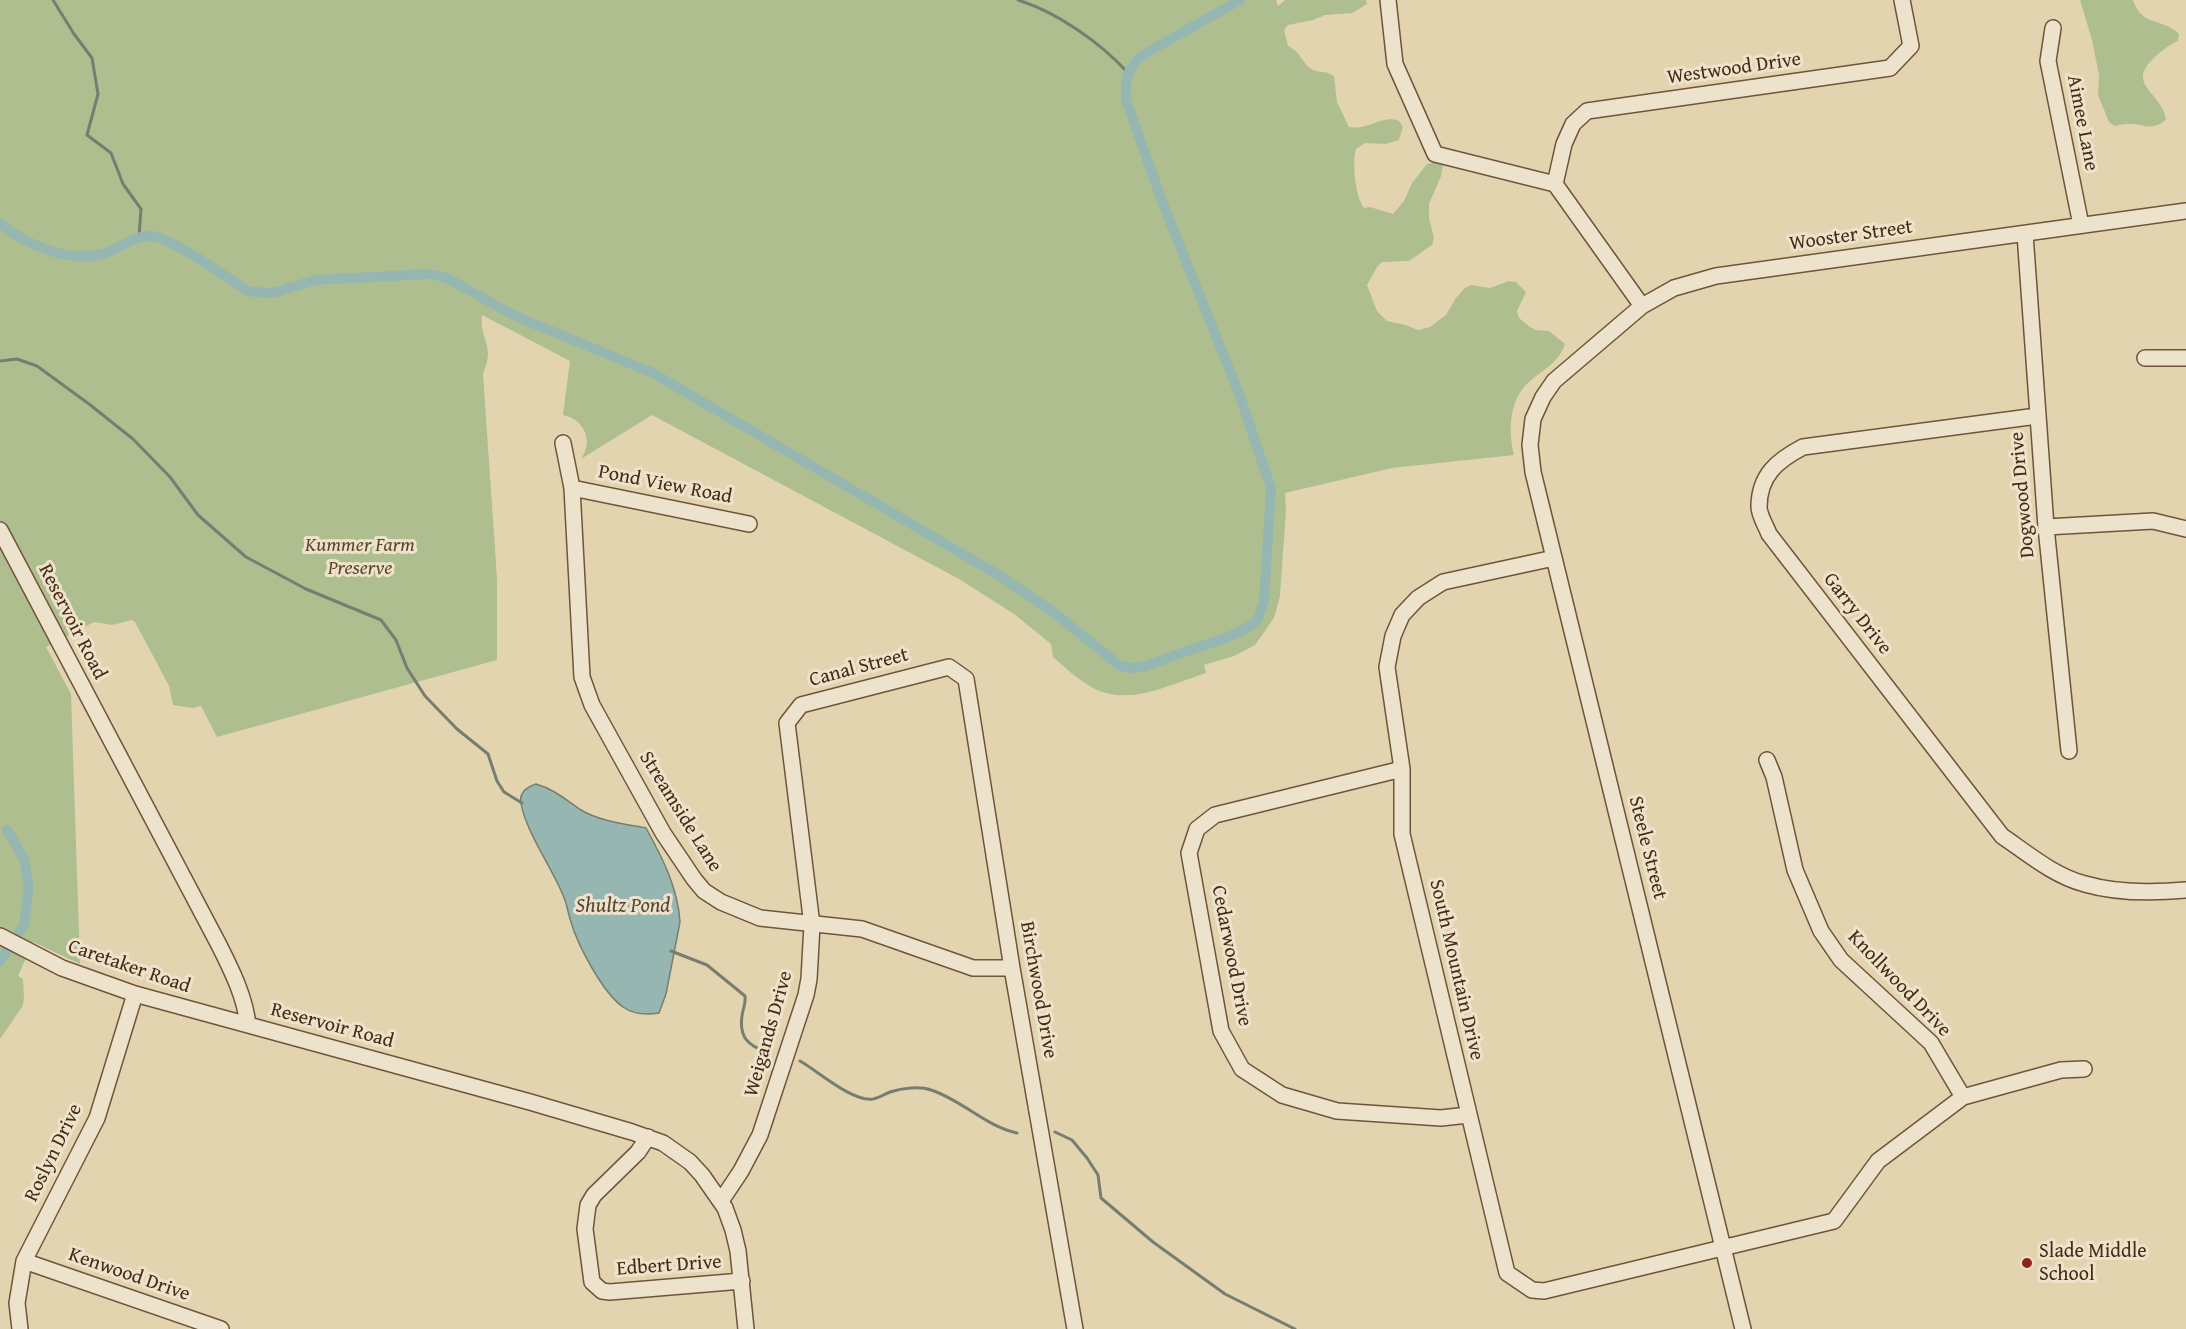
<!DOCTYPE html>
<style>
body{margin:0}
canvas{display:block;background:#e3d4b0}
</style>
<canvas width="2186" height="1329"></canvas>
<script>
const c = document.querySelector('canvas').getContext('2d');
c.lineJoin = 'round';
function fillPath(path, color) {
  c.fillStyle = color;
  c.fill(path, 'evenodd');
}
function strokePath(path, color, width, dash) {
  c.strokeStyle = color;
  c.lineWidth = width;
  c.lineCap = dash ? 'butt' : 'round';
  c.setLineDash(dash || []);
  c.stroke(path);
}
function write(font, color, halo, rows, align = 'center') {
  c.font = font + ' "Gentium Book Plus",serif';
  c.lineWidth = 6;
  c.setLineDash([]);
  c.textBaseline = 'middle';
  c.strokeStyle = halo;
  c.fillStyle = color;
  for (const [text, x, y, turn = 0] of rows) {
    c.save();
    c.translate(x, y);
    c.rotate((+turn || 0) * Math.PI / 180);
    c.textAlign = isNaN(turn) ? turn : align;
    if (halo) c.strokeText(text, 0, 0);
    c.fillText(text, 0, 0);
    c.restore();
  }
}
const green = new Path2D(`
 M 0,0 L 1276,0 L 1278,6 L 1285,0 L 1366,0 L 1367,4 L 1352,13 L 1325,15 L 1313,20 L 1288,25 L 1284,30 L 1288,46 C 1301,52 1301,61 1310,68 C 1316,74 1325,69 1334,76 L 1337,102 L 1349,127 C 1368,131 1383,114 1399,121 L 1403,127 L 1399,140 L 1386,144 L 1365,143 L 1356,149 C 1352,162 1355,196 1364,208 L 1370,207 L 1393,214 L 1404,201 L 1412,183 L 1427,164 L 1437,162 L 1443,165 L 1441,176 L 1429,204 L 1429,218 L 1434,238 L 1432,245 L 1409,261 L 1382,262 L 1377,267 L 1367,285 L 1377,311 L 1387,321 L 1406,325 L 1418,330 L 1430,327 L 1446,315 L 1456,298 L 1465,288 L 1471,285 L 1490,288 L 1509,281 L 1516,282 L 1526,292 L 1517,311 L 1519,318 L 1530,327 L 1536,330 L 1549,331 L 1565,344 C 1558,364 1545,368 1530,381 C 1509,399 1508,429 1514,455 L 1392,468 L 1285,493 L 1286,510 L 1280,596 L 1274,618 L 1255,645 L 1234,656 L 1204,665 L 1206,673 C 1172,684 1128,707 1093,688 C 1078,680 1066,668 1053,657 L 1051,644 L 1014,614 L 959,579 L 652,415 L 581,459 C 594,441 584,419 563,415 L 570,361 L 482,315 C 479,341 496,343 483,374 L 497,578 L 497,660 L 217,737 L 201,706 L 193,708 L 173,705 L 169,686 L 135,622 L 132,620 L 112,625 L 94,622 L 46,647 L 71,694 L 80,964 L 33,942 L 18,976 L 23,979 L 24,1000 L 22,1007 L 0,1039 Z
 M 2080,0 L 2133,0 C 2142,27 2161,17 2179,34 L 2178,41 C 2169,45 2161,51 2154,58 C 2125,85 2162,92 2166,119 C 2156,130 2146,126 2134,124 C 2128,123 2121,125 2115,126 L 2109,122 L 2098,95 L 2099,75 L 2092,40 Z`);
const water = new Path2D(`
 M 536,784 C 554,789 566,800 581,810 C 599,821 625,824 646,828 C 662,857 678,888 680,922 L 666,994 L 659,1013 C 647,1015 633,1014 623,1007 C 603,993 578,946 571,922 C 568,913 567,904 563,895 C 552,868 525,830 521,803 C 519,793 527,787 536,784 Z`);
const stream = new Path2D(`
 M 53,0 L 74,34 L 92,58 L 98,94 L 87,135 L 111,153 L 123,184 L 141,209 L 139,237
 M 1018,0 C 1057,12 1101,43 1128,73
 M 0,361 L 17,359 L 37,366 L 89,404 L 133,439 L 170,477 L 198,515 L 246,557 L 306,589 L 381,620 L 396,640 L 407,668 L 425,696 L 457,729 L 488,754 L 497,781 L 504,792 L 522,803
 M 671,951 L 707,965 L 745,996 C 746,1004 743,1008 742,1016 C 739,1037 748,1046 767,1052
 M 800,1061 C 818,1071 852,1102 873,1099 C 878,1098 885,1094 890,1092 C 902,1088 920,1086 931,1090 C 962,1100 985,1126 1017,1133
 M 1055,1132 L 1072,1140 L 1087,1158 L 1098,1175 L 1101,1198 L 1153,1242 L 1225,1294 L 1295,1329`);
const canal = new Path2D(`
 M 0,223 C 24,244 68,263 102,254 C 119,250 133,234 153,236 C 173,239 228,278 248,291 L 265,293 L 276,292 L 315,280 L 430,274 L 447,278 L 515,316 L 653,373 L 1000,576 L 1056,614 L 1120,666 L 1133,668 L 1145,666 L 1233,635 L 1252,625 L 1258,619 L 1264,601 L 1271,488 L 1238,391 L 1163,204 L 1126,100 C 1125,77 1127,67 1146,53 L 1240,0
 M 0,961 L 24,925 L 29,887 L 24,859 L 7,830`);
const minor = new Path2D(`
 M 1388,0 L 1395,64 L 1435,154 L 1555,184 L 1642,306
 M 2053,28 L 2048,61 L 2081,225
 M 1555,184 L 1564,144 L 1573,124 L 1587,111 L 1890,68 L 1911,46 L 1902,0
 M 2025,234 L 2046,527 L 2069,751
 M 2145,358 L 2186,358
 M 2037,416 L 1803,447 C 1778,460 1759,475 1759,507 C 1759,515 1766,526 1769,534 L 2002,836 C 2027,853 2054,876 2085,884 C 2116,893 2154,893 2186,890
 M 563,443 L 572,488 L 582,677 L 592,705 L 663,833 L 694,879 L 704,891 L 721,902 L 760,918 L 862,929 L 973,968 L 1012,968
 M 572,488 L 749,524
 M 2046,527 L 2153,521 L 2186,529
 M 0,530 L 219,945 C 232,971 245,997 248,1025
 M 1554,558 L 1443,582 L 1418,598 L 1402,615 L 1393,636 L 1387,667 L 1402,769 L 1402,834 L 1507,1273 L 1532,1290 L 1544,1291 L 1834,1221 L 1878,1161 L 1963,1097 L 2061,1070 L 2084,1069
 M 1767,760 L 1774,777 L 1795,870 L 1821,931 L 1841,960 L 1931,1043 L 1963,1097
 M 1402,769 L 1215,815 L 1197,829 L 1189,853 L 1221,1031 L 1242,1069 L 1282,1095 L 1337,1111 L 1441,1118 L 1468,1115
 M 0,936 L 62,968 L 135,994 L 530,1102 L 632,1132 L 663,1143 L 690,1162 L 702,1175 L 725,1208 L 733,1230 L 738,1251 L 746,1329
 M 648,1137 L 638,1152 L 594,1195 L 588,1205 L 585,1229 L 592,1282 L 602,1291 L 610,1292 L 742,1281
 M 721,1201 L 741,1171 L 760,1135 L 806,995 L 809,979 L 812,925 L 787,723 L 801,705 L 949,667 L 966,679 L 1012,968 L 1075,1329
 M 24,1261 L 221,1329
 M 20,1329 L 17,1303 L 24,1261 L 97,1118 L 135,994
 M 1743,1329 L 1533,472 L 1530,445 L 1533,419 L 1543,397 L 1554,381 L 1642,306 L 1674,288 L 1716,276 L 2186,211`);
const markers = [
 [2027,1263,6,"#8f2418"]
];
const streetNames = [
 ["Westwood Drive",1734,69,-8],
 ["Aimee Lane",2082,123,79],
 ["Wooster Street",1851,236,-8],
 ["Pond View Road",665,485,11],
 ["Dogwood Drive",2023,495,-95],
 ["Garry Drive",1857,614,52],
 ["Reservoir Road",72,622,63],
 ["Canal Street",859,668,-15],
 ["Streamside Lane",680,812,58],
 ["Steele Street",1647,848,76],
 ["Cedarwood Drive",1231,956,79],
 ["Caretaker Road",129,967,19],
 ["South Mountain Drive",1456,970,77],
 ["Knollwood Drive",1899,984,46],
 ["Birchwood Drive",1038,990,80],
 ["Reservoir Road",332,1026,15],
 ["Weigands Drive",769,1034,-74],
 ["Roslyn Drive",54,1153,-64],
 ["Edbert Drive",669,1266,-4],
 ["Kenwood Drive",129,1275,19]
];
const parkNames = [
 ["Kummer Farm",360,546],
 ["Preserve",360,569]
];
const poiNames = [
 ["Slade Middle",2039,1252],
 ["School",2039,1275]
];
const waterNames = [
 ["Shultz Pond",623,907]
];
fillPath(green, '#afbe8f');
fillPath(water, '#96b7b1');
strokePath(water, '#777e71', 1.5);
strokePath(stream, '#777e71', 3);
strokePath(canal, '#96b7b1', 10);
strokePath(minor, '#70543a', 18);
strokePath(minor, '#ede3cc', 15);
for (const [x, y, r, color] of markers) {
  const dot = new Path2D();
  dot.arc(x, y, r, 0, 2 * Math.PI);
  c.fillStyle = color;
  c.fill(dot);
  strokePath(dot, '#ede3cc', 2);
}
write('20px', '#492912', '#ede3cc', streetNames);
write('italic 20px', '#5d472b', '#ede3cc', parkNames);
write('20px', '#492912', '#ede3cc', poiNames, 'left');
write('italic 21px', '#584532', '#ede3cc', waterNames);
</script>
